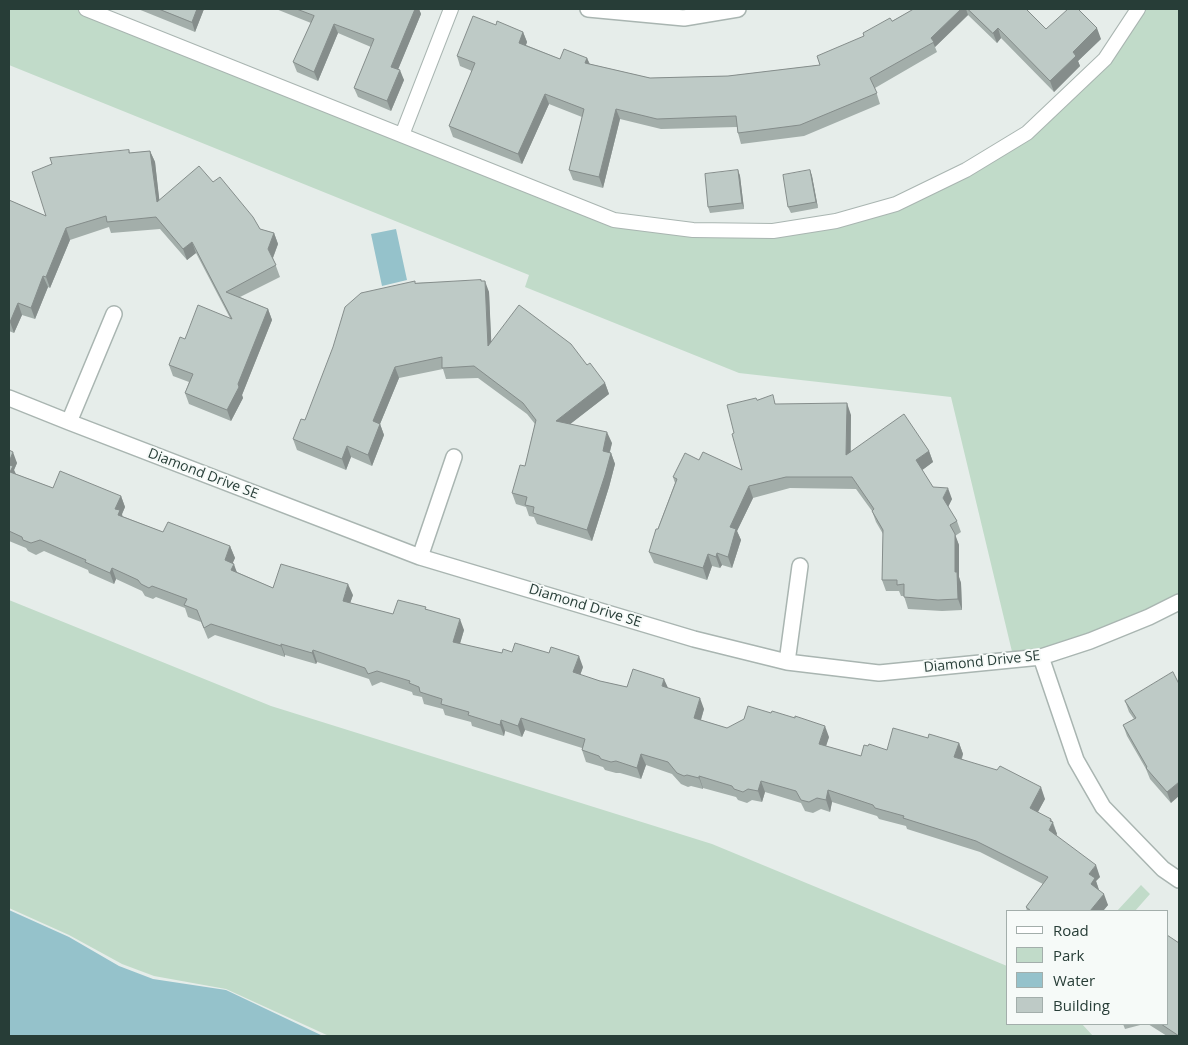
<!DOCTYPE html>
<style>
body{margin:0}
#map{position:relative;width:1188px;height:1045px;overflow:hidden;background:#e6edea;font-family:"Open Sans",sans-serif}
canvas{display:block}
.frame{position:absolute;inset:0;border:10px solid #273d37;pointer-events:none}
.legend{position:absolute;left:1006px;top:910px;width:162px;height:115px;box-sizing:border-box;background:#f6faf8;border:1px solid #a3aeab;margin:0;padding:6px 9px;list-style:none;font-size:15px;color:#273d37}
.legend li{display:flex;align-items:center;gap:10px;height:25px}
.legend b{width:25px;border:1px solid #a3aeab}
</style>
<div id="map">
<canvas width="1188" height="1045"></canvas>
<div class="frame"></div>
<ul class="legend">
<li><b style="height:6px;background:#fff"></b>Road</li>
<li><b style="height:14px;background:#c1dbc9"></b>Park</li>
<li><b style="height:14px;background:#95c2cb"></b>Water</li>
<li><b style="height:14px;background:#becac6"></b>Building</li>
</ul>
</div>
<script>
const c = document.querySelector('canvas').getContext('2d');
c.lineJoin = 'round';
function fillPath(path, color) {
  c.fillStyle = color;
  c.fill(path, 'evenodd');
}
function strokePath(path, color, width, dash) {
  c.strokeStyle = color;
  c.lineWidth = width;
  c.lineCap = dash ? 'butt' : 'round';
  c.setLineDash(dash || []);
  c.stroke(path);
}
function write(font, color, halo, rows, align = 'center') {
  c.font = font + ' "Open Sans",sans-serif';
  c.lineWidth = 4;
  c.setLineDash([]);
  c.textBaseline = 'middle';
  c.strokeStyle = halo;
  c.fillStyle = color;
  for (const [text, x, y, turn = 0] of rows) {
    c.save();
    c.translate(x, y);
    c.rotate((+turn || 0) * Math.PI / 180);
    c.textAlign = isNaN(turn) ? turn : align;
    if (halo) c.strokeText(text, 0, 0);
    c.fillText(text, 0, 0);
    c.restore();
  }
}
const green = new Path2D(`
 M 9,9 L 86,9 L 614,220 L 693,230 L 836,221 L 966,170 L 1068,96 L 1138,9 L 1179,9 L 1179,602 L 1149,617 L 1014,660 L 951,397 L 739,373 L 525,287 L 529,275 L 9,65 Z
 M 9,600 L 271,706 L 712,844 L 1007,966 L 1007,1024 L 1082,1024 L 1093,1036 L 329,1036 L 226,989 L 154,976 L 122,964 L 69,935 L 9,908 Z
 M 1141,885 L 1150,894 L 1135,911 L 1117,911 Z`);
const water = new Path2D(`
 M 396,229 L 407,280 L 382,286 L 371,234 Z
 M 9,910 L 69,937 L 119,966 L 153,979 L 226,990 L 323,1036 L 9,1036 Z`);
const service = new Path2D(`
 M 86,9 L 614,220 L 693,230 L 773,231 L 836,221 L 896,204 L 966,170 L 1027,133 L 1105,59 L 1138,9
 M 402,135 L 451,9`);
const minor = new Path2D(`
 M 588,9 L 684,18 L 738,9
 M 9,398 L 69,422 L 420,557 L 694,639 L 787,662 L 879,673 L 1041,657 L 1090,641 L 1149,617 L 1179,602
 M 69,422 L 114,314
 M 420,557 L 454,457
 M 1041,657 L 1076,760 L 1103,807 L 1163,869 L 1179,880
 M 787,662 L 800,566`);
const wall = new Path2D(`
 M 138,9 L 204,9 L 195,32 Z
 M 276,9 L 419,9 L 421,14 L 398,69 L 404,80 L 391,111 L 358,97 L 354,88 L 371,47 L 338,33 L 318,81 L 297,72 L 293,62 L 311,23 Z
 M 914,9 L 1026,9 L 1046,29 L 1101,39 L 1078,61 L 1080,66 L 1054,92 L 1001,38 L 997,43 L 968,15 L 935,47 L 937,52 L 875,88 L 880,104 L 804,136 L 741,144 L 738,133 L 737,127 L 661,129 L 620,119 L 603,188 L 573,180 L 569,170 L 582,117 L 549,104 L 522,164 L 453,137 L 449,126 L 472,71 L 460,66 L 457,56 L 496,25 L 523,32 L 527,42 L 526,45 L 560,59 L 587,58 L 590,64 L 650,78 L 728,76 L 820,65 L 864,36 L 863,33 L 892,21 Z
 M 129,150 L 130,153 L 150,151 L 155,162 L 159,200 L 213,182 L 260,229 L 274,233 L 278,244 L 273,258 L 280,277 L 240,297 L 268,309 L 272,320 L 242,395 L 243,398 L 231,421 L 189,404 L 185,393 L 189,382 L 173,376 L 169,365 L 185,339 L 230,318 L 196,253 L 187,260 L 160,229 L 111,233 L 109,227 L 70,240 L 50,288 L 48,287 L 35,319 L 22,315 L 14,333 L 9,331 L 9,200 L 46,216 Z
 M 738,170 L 740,176 L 744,209 L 710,213 L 708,207 Z
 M 810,170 L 812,176 L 818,208 L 791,213 L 788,207 Z
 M 482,281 L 489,292 L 491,342 L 587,365 L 605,383 L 609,394 L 570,424 L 612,443 L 610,452 L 611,453 L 615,464 L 609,487 L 592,541 L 537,524 L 534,517 L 529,516 L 526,507 L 516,504 L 512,493 L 525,466 L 535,424 L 527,414 L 478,378 L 446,379 L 443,369 L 399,378 L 380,424 L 384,435 L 372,466 L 351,457 L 346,470 L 297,450 L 293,439 L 305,420 L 415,283 Z
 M 757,400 L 776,404 L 851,415 L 851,452 L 929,451 L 933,462 L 922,470 L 933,487 L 952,499 L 948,507 L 957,521 L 961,532 L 955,536 L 959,545 L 959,577 L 961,583 L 962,610 L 942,611 L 908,609 L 904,596 L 901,596 L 899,591 L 886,591 L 882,580 L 883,534 L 876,522 L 872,511 L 856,489 L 790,488 L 753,498 L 737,531 L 741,540 L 732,568 L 722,565 L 720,568 L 712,566 L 707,580 L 654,563 L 649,552 L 675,483 L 673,477 L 699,460 L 742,470 L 734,433 Z
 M 9,450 L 17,463 L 14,470 L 16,474 L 53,488 L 121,496 L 125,507 L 122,514 L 122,516 L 163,532 L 230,546 L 235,558 L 232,563 L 237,572 L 273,588 L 353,595 L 350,603 L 393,614 L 426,609 L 464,630 L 460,644 L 502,653 L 512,652 L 583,667 L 580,675 L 600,681 L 627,687 L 668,688 L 704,709 L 701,720 L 727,728 L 829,737 L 826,746 L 861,756 L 887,750 L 928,738 L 959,743 L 963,754 L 962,759 L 1045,799 L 1038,812 L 1053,822 L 1057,834 L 1056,835 L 1100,877 L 1096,881 L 1099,890 L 1108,905 L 1103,911 L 1027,911 L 1026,907 L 1043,884 L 980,852 L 907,829 L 906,826 L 879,819 L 877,816 L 832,802 L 830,812 L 821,809 L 813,813 L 805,811 L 801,803 L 765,792 L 762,802 L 752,800 L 747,803 L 738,800 L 736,797 L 703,788 L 703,789 L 691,786 L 688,787 L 681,784 L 672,774 L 646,765 L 641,779 L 620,773 L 616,773 L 605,770 L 603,767 L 586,762 L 582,750 L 582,748 L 525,730 L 522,737 L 505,731 L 504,736 L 472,726 L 471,722 L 445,715 L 443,709 L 424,704 L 422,697 L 413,695 L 412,692 L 381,682 L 372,686 L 369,679 L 317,662 L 316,664 L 285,655 L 285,657 L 215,635 L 208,639 L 201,622 L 188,617 L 185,608 L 156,597 L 153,599 L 145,596 L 142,591 L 116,579 L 114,584 L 89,573 L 88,570 L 44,551 L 36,555 L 28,551 L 26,548 L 9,541 Z
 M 1173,672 L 1171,803 L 1150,779 L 1146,769 L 1127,736 L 1123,725 L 1134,719 L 1129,712 L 1125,701 Z
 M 1179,943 L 1179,1036 L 1167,1036 L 1148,1024 L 1167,1024 Z
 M 1123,1024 L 1144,1024 L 1125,1029 Z`);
const shadedWall = new Path2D(`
 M 197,9 L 204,9 L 195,32 L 192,22 Z
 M 415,9 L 419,9 L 421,14 L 395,77 L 391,67 Z
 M 961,9 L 966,9 L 968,15 L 935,47 L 931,38 Z
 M 334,24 L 338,33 L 318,81 L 314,72 Z
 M 998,28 L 1001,38 L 997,43 L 993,33 Z
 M 1097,28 L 1101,39 L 1078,61 L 1080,66 L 1054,92 L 1050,81 L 1073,52 Z
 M 523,32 L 527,42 L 523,53 L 519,43 Z
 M 587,58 L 591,68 L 585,63 Z
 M 400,70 L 404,80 L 391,111 L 387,101 Z
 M 545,94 L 549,104 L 522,164 L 518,154 Z
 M 616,109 L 620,119 L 603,188 L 599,177 Z
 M 150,151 L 155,162 L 161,214 L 157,202 Z
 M 738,170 L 740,176 L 744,209 L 742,203 Z
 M 810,170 L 812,176 L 818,208 L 816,202 Z
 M 66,228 L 70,240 L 50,288 L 46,277 Z
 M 274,233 L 278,244 L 272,260 L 268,249 Z
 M 192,242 L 196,253 L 187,260 L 183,249 Z
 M 43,276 L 48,287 L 35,319 L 31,308 Z
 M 485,281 L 489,292 L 492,357 L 488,346 Z
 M 18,303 L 22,315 L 14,333 L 10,322 Z
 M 268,309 L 272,320 L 242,395 L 243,398 L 231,421 L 227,410 Z
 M 395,367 L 399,378 L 380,424 L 384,435 L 372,466 L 368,455 L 373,421 Z
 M 605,383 L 609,394 L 560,432 L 556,421 Z
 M 847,403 L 851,415 L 850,466 L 846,455 Z
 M 607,432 L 612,443 L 607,462 L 603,451 Z
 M 347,446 L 351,457 L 346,470 L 342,459 Z
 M 929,451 L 933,462 L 921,471 L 916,460 Z
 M 13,452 L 17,463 L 14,470 L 17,477 L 15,483 L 9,467 L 9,462 Z
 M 611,453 L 615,464 L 609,487 L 592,541 L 587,530 Z
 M 749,486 L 753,498 L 737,531 L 741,540 L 732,568 L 728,557 L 730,527 Z
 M 948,488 L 952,499 L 947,509 L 943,498 Z
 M 121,496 L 125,507 L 122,514 L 124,522 L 123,526 L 115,509 Z
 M 955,534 L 959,545 L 959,577 L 961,583 L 962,610 L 958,599 L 955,572 Z
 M 230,546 L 235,558 L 229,572 L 225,560 Z
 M 717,553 L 722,565 L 720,568 L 716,557 Z
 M 708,554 L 712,566 L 707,580 L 703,568 Z
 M 234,564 L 238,576 L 231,570 Z
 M 112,568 L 116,579 L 114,584 L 110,573 Z
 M 348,584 L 353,595 L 347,612 L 343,601 Z
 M 460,619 L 464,630 L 457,653 L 453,642 Z
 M 281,644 L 285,655 L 285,657 L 281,646 Z
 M 313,650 L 317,662 L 316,664 L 312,653 Z
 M 579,656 L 583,667 L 577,684 L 573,672 Z
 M 664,679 L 669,690 L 662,686 Z
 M 700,698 L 704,709 L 698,729 L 694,718 Z
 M 521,718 L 525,730 L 522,737 L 518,726 Z
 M 501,720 L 505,731 L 504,736 L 500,725 Z
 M 825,726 L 829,737 L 823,755 L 819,744 Z
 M 959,743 L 963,754 L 958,768 L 954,757 Z
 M 641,754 L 646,765 L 641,779 L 637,768 Z
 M 699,776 L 703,788 L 703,789 L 699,778 Z
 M 761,781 L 765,792 L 762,802 L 758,791 Z
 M 1179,782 L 1179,796 L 1171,803 L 1167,792 Z
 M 1041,787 L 1045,799 L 1034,819 L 1030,808 Z
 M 828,790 L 832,802 L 830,812 L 826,800 Z
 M 1051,819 L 1057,834 L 1053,841 L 1049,830 Z
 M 1096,865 L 1100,877 L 1096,881 L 1099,890 L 1096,895 L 1091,884 L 1089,874 Z
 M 1104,894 L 1108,905 L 1103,911 L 1090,911 Z`);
const building = new Path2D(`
 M 159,9 L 197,9 L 192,22 Z
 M 297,9 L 415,9 L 391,67 L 400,70 L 387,101 L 354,88 L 374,39 L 334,24 L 314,72 L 293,62 L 314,16 Z
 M 914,9 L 961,9 L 931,38 L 934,42 L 870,78 L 877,93 L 800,125 L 738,133 L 736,116 L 657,119 L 616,109 L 599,177 L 569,170 L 584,109 L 545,94 L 518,154 L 449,126 L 475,63 L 457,56 L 473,16 L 496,25 L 497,21 L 523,32 L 519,43 L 560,59 L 564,49 L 587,58 L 585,63 L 650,78 L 728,76 L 820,65 L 817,56 L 864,36 L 863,33 L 890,18 L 892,21 Z
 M 968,9 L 1026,9 L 1046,29 L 1068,9 L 1078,9 L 1097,28 L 1073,52 L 1076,56 L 1050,81 L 998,28 L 993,33 Z
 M 129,150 L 129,153 L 150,151 L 157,202 L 199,166 L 213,182 L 220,177 L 253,217 L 260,229 L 274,233 L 268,249 L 276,265 L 226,292 L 268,309 L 238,384 L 239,387 L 227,410 L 185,393 L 193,374 L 169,365 L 180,337 L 185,339 L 198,305 L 232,319 L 192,242 L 183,249 L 156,217 L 107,222 L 106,216 L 66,228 L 46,277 L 43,276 L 31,308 L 18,303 L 10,322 L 9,321 L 9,200 L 46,216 L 32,172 L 52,164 L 50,158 Z
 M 738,170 L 742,203 L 708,207 L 705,174 Z
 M 810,170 L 816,202 L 788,207 L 783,175 Z
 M 481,280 L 481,281 L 485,281 L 488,346 L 519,305 L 571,344 L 587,365 L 590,363 L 605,383 L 556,421 L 607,432 L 603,451 L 611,453 L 605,475 L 587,530 L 533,513 L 534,507 L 525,505 L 527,497 L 512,493 L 520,465 L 525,466 L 536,420 L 523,403 L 474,366 L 442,368 L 442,357 L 395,367 L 373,421 L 380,424 L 368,455 L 347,446 L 342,459 L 293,439 L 301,419 L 305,420 L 333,347 L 345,307 L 361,293 L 415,281 L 415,283 Z
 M 773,395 L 775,404 L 847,403 L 846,455 L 904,414 L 929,451 L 916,460 L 933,487 L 948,488 L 943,498 L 957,521 L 950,525 L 955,534 L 955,572 L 957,572 L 958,599 L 938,600 L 904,597 L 904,584 L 897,585 L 897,580 L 882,580 L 883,530 L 872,511 L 874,509 L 852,477 L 786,477 L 749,486 L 730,527 L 736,529 L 728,557 L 717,553 L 716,557 L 708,554 L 703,568 L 649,552 L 656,529 L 658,529 L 677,479 L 673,477 L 685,453 L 699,460 L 703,452 L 742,470 L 732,434 L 734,433 L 727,405 L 756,398 L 757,400 Z
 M 9,450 L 13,452 L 9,462 Z
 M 9,465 L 13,466 L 10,472 L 53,488 L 60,471 L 121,496 L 115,509 L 120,510 L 118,515 L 163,532 L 168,522 L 230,546 L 225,560 L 234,564 L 231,570 L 273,588 L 281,564 L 348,584 L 343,601 L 393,614 L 398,600 L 426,607 L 425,609 L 460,619 L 453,642 L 502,653 L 503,649 L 512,652 L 515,643 L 549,653 L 551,647 L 579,656 L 573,672 L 600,681 L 627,687 L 633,669 L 664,679 L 662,686 L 700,698 L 694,718 L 727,728 L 744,719 L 748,706 L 771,713 L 772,711 L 795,718 L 795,716 L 825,726 L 819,744 L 861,756 L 864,745 L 868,746 L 869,744 L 887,750 L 893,728 L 928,738 L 929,734 L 959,743 L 954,757 L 997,770 L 1000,766 L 1041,787 L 1030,808 L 1051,819 L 1050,821 L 1053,822 L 1049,830 L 1096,865 L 1089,874 L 1095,878 L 1091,884 L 1104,894 L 1090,911 L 1031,911 L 1026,907 L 1048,877 L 976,841 L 903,818 L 904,816 L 875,808 L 873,805 L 828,790 L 826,800 L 817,798 L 809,802 L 801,800 L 796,791 L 761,781 L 758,791 L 748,789 L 743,792 L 734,789 L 732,786 L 699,776 L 699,778 L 687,775 L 684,776 L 677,773 L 668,762 L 641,754 L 637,768 L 616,761 L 611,762 L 601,759 L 599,756 L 582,750 L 585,739 L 521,718 L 518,726 L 501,720 L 500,725 L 468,715 L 469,712 L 441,704 L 442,699 L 420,692 L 419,687 L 409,683 L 410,681 L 377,671 L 368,674 L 365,668 L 313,650 L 312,653 L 281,644 L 281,646 L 211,624 L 204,628 L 197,610 L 184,605 L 187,599 L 152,586 L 149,588 L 141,584 L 138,580 L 112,568 L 110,573 L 85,562 L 86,560 L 40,540 L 31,543 L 23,540 L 22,537 L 9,531 Z
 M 1173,672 L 1179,684 L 1179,782 L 1167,792 L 1146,768 L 1147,767 L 1123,725 L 1136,718 L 1125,701 Z
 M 1167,935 L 1179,943 L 1179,1036 L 1161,1024 L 1167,1024 Z`);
const streetNames = [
 ["Diamond Drive SE",203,474,21],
 ["Diamond Drive SE",585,606,17],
 ["Diamond Drive SE",982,662,-6]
];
fillPath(green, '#c1dbc9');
fillPath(water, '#95c2cb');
strokePath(service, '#a9b5b1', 16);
strokePath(minor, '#a9b5b1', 18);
strokePath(service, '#fff', 14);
strokePath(minor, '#fff', 15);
fillPath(wall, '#a3aeaa');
fillPath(shadedWall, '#858d8b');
fillPath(building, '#becac6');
strokePath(building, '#858d8b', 1);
write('14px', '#273d37', '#f6faf8', streetNames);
</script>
